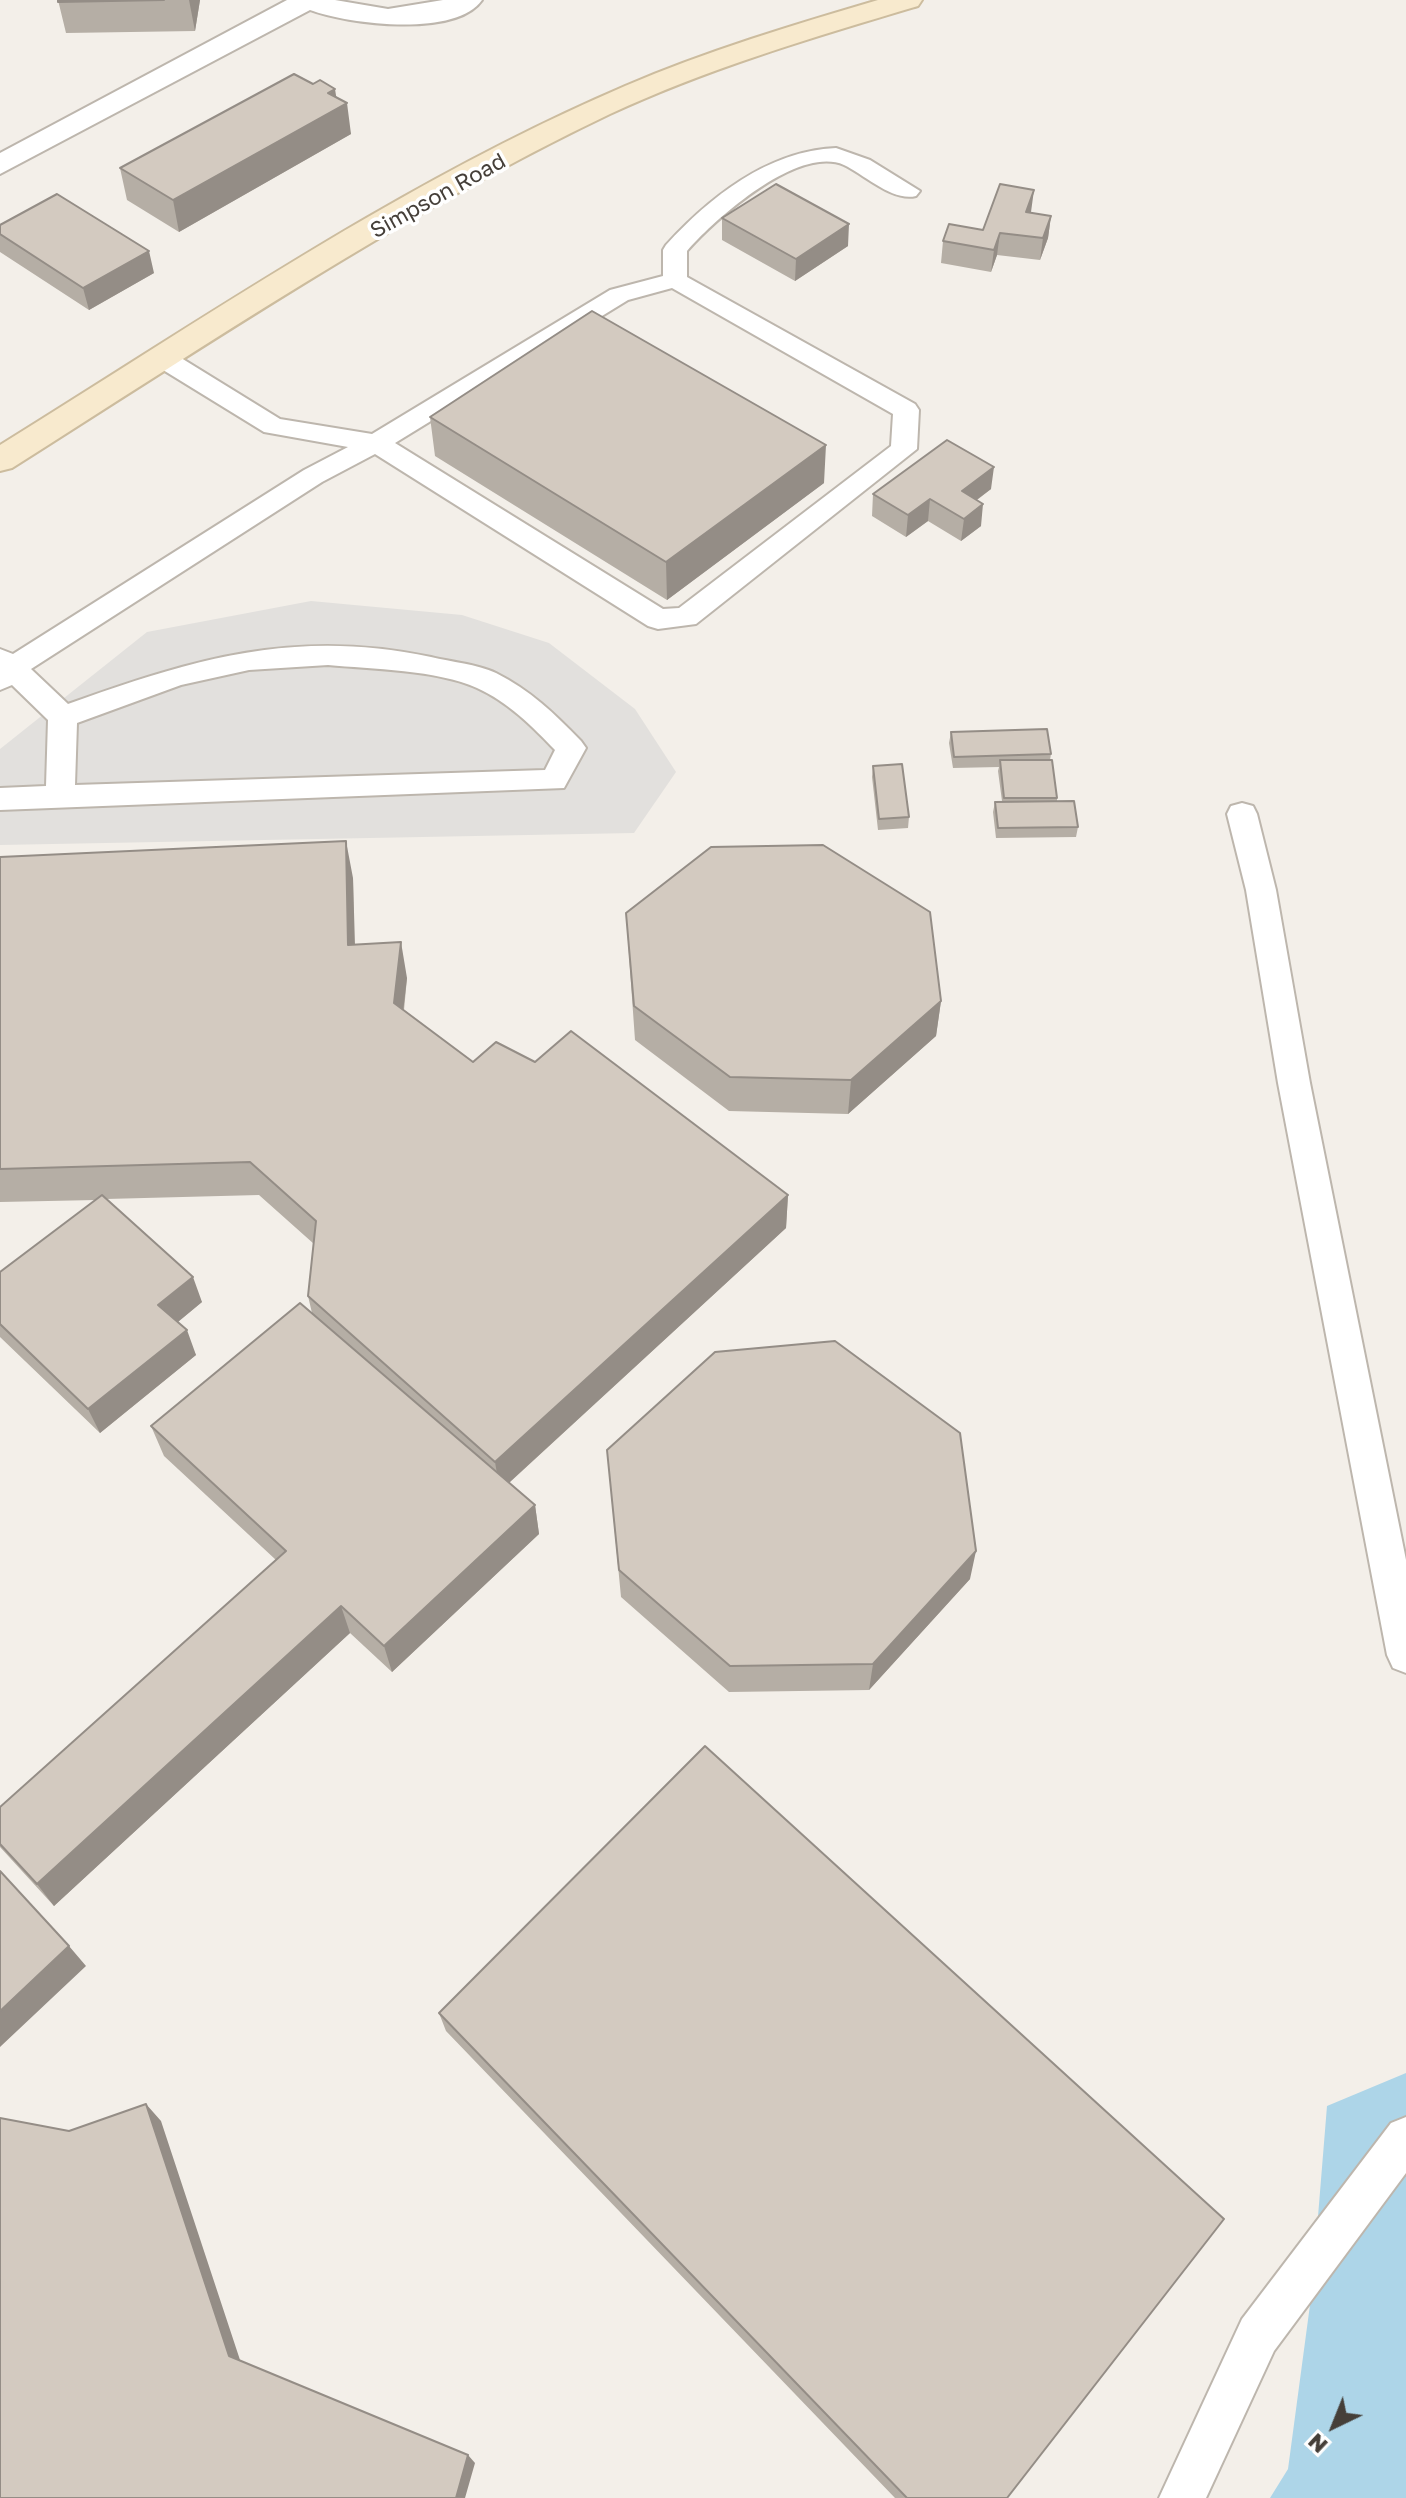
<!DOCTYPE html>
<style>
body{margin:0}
#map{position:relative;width:1406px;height:2498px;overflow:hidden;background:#f3efe9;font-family:"Golos Text",sans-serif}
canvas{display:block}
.north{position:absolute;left:1294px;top:2386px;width:80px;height:80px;-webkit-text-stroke:6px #fff;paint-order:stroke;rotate:223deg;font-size:22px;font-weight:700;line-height:32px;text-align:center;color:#453f39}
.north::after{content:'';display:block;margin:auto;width:28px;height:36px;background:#453f39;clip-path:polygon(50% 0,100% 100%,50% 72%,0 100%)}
</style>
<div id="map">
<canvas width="1406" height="2498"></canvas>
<div class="north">N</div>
</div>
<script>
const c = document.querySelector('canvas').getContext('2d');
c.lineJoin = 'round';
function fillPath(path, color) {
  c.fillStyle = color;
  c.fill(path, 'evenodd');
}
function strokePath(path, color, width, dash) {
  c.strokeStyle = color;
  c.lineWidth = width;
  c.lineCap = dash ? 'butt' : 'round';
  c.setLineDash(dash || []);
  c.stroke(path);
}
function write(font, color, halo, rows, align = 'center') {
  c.font = font + ' "Golos Text",sans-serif';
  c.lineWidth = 7;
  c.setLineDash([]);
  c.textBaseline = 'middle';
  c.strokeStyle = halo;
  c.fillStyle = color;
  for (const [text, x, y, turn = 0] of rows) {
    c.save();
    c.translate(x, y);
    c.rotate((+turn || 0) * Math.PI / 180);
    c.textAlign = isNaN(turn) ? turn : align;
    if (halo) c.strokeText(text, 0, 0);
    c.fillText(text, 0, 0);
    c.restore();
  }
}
const parking = new Path2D(`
 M 311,601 L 462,615 L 549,643 L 635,709 L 676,772 L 634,833 L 0,845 L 0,749 L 147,632 Z`);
const water = new Path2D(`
 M 1406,2073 L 1406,2498 L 1270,2498 L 1288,2469 L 1312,2290 L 1327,2106 Z`);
const lane = new Path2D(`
 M 836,148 L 870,160 L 920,191 L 916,196 C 893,202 865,175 844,165 C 798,145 715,219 687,251 L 687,277 L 915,404 L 919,410 L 917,449 L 696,624 L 658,629 L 648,626 L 375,454 L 322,482 L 31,669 L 68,704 C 193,659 296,628 431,657 C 451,662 477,664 496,673 C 530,690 555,714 581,741 L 586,748 L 564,788 L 0,810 L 0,788 L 46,786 L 48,720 L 12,685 L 0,690 L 0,649 L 13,654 L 304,470 L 348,447 L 264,432 L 155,365 L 151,359 L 155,353 L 173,353 L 280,419 L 372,434 L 610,290 L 663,276 L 663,250 L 666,245 C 711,196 768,151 836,148 ZM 672,288 L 893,414 L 891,446 L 679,608 L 663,609 L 395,443 L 628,300 ZM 328,665 C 371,669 438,670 477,688 C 508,702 532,726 555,750 L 545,770 L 75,785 L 77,723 L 181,685 L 249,670 Z
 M 1242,803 L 1253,806 L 1257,814 L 1276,890 L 1310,1083 L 1406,1560 L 1406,1673 L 1393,1668 L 1387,1655 L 1278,1083 L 1246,890 L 1227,814 L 1231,806 Z
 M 1406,2117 L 1406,2173 L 1274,2351 L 1206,2498 L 1159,2498 L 1242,2319 L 1391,2123 Z`);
const street = new Path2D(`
 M 287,0 L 335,0 L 388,9 L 443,0 L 482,0 C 456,38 347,24 310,10 L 0,174 L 0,153 Z`);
const secondary = new Path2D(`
 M 878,0 L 922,0 L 918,6 C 814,37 709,68 610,114 C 401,214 208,344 12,468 L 0,471 L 0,445 C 203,319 405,180 625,86 C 707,51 793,25 878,0 Z`);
const wall = new Path2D(`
 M 58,0 L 200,0 L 195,31 L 66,33 Z
 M 337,97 L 351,134 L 179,232 L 127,200 L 120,168 Z
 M 1031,213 L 1051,216 L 1048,238 L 1040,260 L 997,255 L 991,272 L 941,263 L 943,241 L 983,230 Z
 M 722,218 L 848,246 L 795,281 L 722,240 Z
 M 0,225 L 154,273 L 89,310 L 0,252 Z
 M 430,417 L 824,483 L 667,600 L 435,456 Z
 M 991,489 L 977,500 L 981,526 L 961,541 L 928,521 L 906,537 L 872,516 L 873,494 Z
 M 951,732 L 1051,754 L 1050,760 L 1057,798 L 1057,801 L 1078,827 L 1076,837 L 996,838 L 993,812 L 995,802 L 1002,801 L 998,771 L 999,767 L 953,768 L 949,743 Z
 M 873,766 L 909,817 L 908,828 L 878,830 L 872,777 Z
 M 0,857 L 353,878 L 354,945 L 407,978 L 404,1010 L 473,1062 L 788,1195 L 786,1228 L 509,1483 L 535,1505 L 539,1534 L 392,1672 L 350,1633 L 54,1906 L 0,1847 L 0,1807 L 276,1560 L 164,1456 L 151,1426 L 312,1313 L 308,1296 L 314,1244 L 259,1195 L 106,1199 L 202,1302 L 178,1322 L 196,1355 L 100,1433 L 0,1337 L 0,1272 L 96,1200 L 0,1202 Z
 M 626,913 L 941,1001 L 936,1036 L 848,1114 L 729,1111 L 635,1040 Z
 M 607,1450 L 970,1579 L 869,1690 L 729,1692 L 621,1597 Z
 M 439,2013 L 1007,2498 L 895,2498 L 446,2031 Z`);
const shadedWall = new Path2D(`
 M 189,0 L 200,0 L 195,31 Z
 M 335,89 L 338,108 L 347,103 L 351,134 L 179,232 L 173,200 Z
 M 1034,190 L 1031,212 L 1026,212 Z
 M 1051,216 L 1048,238 L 1040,260 L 1043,238 Z
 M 849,224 L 848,246 L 795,281 L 796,259 Z
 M 1000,233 L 997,255 L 991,272 L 994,250 Z
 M 149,251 L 154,273 L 89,310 L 83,288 Z
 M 826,445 L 824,483 L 667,600 L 666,562 Z
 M 994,467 L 991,489 L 959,513 L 962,491 Z
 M 930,499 L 928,521 L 906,537 L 908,515 Z
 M 983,504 L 981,526 L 961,541 L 964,519 Z
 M 346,841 L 353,878 L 356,980 L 348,945 Z
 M 401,942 L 407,978 L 400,1038 L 394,1003 Z
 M 941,1001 L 936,1036 L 848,1114 L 851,1080 Z
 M 788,1195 L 786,1228 L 500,1491 L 495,1462 Z
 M 193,1277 L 202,1302 L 168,1330 L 158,1305 Z
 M 187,1330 L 196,1355 L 100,1433 L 88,1409 Z
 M 535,1505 L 539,1534 L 392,1672 L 384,1646 Z
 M 976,1551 L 970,1579 L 869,1690 L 873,1664 Z
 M 341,1606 L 350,1633 L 54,1906 L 37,1884 Z
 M 69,1946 L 86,1966 L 0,2047 L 0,2011 Z
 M 146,2104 L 161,2121 L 242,2366 L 229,2356 Z
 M 468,2455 L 475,2463 L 465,2498 L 456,2498 Z`);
const building = new Path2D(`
 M 58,0 L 164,0 L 58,2 Z
 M 294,74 L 313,84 L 320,80 L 335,89 L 328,93 L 347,103 L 173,200 L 120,168 Z
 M 776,184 L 849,224 L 796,259 L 722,218 Z
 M 1000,184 L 1034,190 L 1026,212 L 1051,216 L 1043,238 L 1000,233 L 994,250 L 943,241 L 949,224 L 983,230 Z
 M 57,194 L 149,251 L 83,288 L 0,234 L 0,225 Z
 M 592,311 L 826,445 L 666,562 L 430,417 Z
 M 947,440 L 994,467 L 962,491 L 983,504 L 964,519 L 930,499 L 908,515 L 873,494 Z
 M 1047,729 L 1051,754 L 954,757 L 951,732 Z
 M 1000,760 L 1052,760 L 1057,798 L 1004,798 Z
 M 902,764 L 909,817 L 879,819 L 873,766 Z
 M 1074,801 L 1078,827 L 998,828 L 995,802 Z
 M 346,841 L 348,945 L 401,942 L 394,1003 L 473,1062 L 496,1042 L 535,1062 L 571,1031 L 788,1195 L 495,1462 L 308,1296 L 316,1221 L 250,1162 L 0,1169 L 0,857 Z
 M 823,845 L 930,912 L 941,1001 L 851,1080 L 730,1077 L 634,1006 L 626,913 L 711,847 Z
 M 102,1195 L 193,1277 L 158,1305 L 187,1330 L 88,1409 L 0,1324 L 0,1272 Z
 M 300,1303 L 535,1505 L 384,1646 L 341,1606 L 37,1884 L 0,1844 L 0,1807 L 286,1551 L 151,1426 Z
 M 835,1341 L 960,1433 L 976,1551 L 873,1664 L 730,1666 L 619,1570 L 607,1450 L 715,1352 Z
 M 705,1746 L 1224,2219 L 1007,2498 L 907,2498 L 439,2013 Z
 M 0,1871 L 69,1946 L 0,2011 Z
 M 146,2104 L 229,2356 L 468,2455 L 456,2498 L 0,2498 L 0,2118 L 69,2131 Z`);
const farStreetnames = [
 ["Simpson Road",438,196,-29]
];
fillPath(parking, '#e2e0dd');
fillPath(water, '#add5e8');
strokePath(lane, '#bdb6ad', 4);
strokePath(street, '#bdb6ad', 4);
strokePath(secondary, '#ccbc9e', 4);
fillPath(lane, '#fff');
fillPath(street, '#fff');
fillPath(secondary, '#f8eace');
fillPath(wall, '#b5aea5');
fillPath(shadedWall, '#948d86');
fillPath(building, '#d3cac0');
strokePath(building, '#948d86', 2);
write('22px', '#453f39', '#fff', farStreetnames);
</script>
